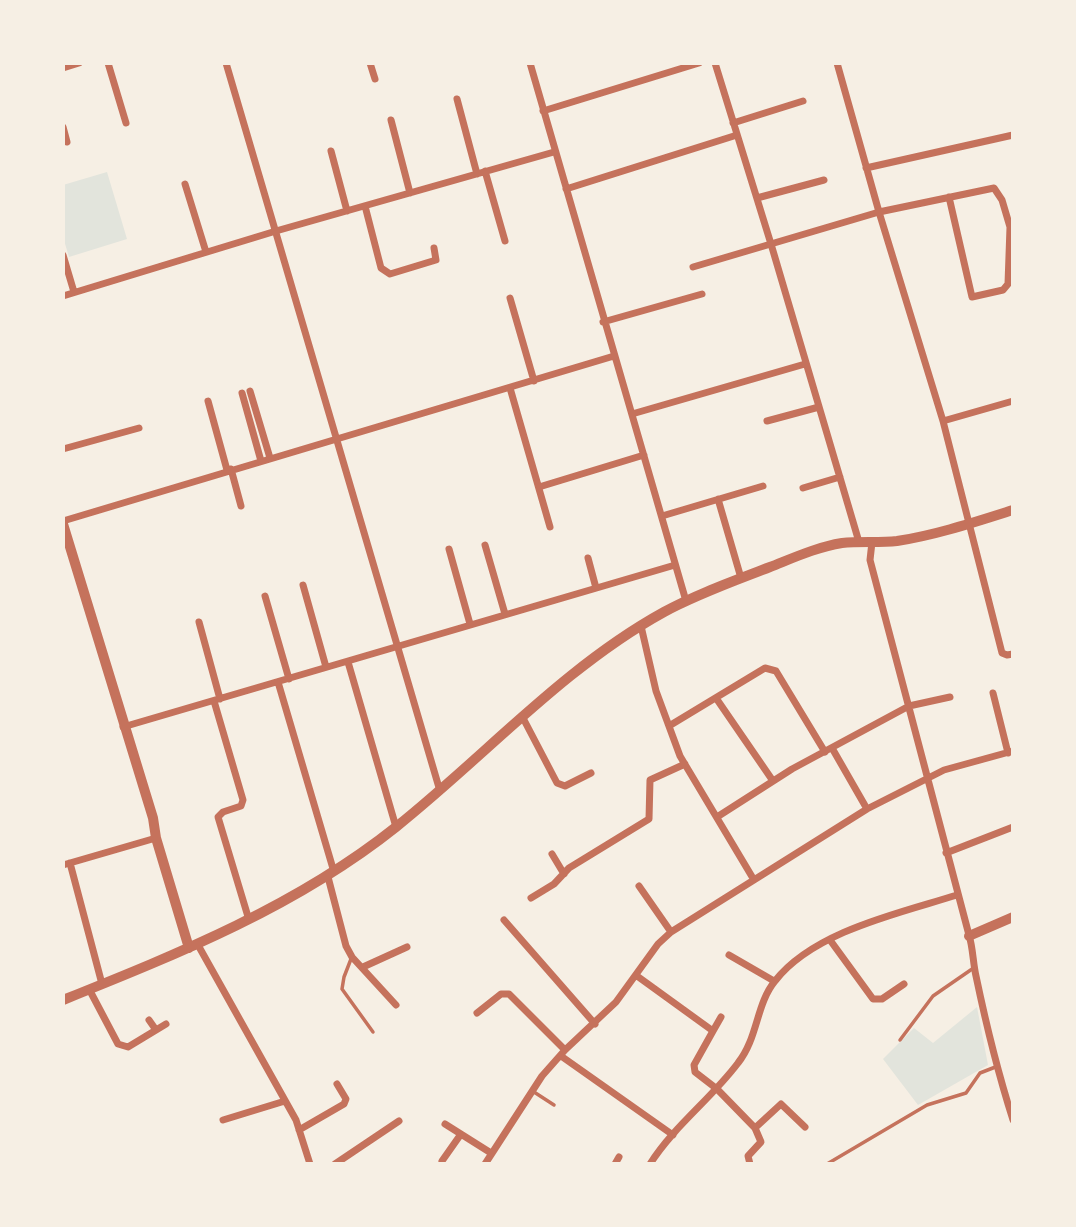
<!DOCTYPE html>
<style>
body{margin:0}
#map{position:relative;width:1076px;height:1227px;overflow:hidden;background:#f6efe4;font-family:Manrope,sans-serif}
canvas{display:block}
.frame{position:absolute;inset:0;border:65px solid #f6efe4;pointer-events:none}
</style>
<div id="map">
<canvas width="1076" height="1227"></canvas>
<div class="frame"></div>
</div>
<script>
const c = document.querySelector('canvas').getContext('2d');
c.lineJoin = 'round';
function fillPath(path, color) {
  c.fillStyle = color;
  c.fill(path, 'evenodd');
}
function strokePath(path, color, width, dash) {
  c.strokeStyle = color;
  c.lineWidth = width;
  c.lineCap = dash ? 'butt' : 'round';
  c.setLineDash(dash || []);
  c.stroke(path);
}
const green = new Path2D(`
 M 107,172 L 127,239 L 69,257 L 63,237 L 63,185 Z
 M 977,1007 L 988,1065 L 918,1105 L 883,1059 L 914,1028 L 933,1043 Z`);
const service = new Path2D(`
 M 351,959 L 344,977 L 342,989 L 373,1032
 M 900,1040 L 933,996 L 975,967
 M 534,1092 L 554,1105
 M 827,1164 L 927,1105 L 966,1093 L 980,1073 L 998,1066`);
const minor = new Path2D(`
 M 108,63 L 126,123
 M 226,63 L 440,791
 M 370,63 L 375,79
 M 530,63 L 686,601
 M 715,63 L 771,244 L 859,542
 M 837,63 L 879,212 L 943,421 L 1002,653 L 1007,655 L 1013,654
 M 63,68 L 79,63
 M 457,99 L 477,174
 M 543,111 L 699,63
 M 391,120 L 410,193
 M 733,123 L 803,101
 M 63,127 L 67,142
 M 331,151 L 347,211
 M 866,168 L 1013,135
 M 485,171 L 505,241
 M 185,184 L 206,252
 M 566,189 L 737,135
 M 949,197 L 972,297 L 1003,290 L 1008,284 L 1010,227
 M 757,198 L 824,180
 M 365,206 L 381,268 L 390,274 L 436,260 L 434,248
 M 63,255 L 74,292
 M 693,267 L 879,212 L 994,188 L 1002,200 L 1010,227 L 1013,228
 M 63,296 L 276,231 L 554,152
 M 510,298 L 534,381
 M 603,322 L 702,294
 M 510,388 L 550,527
 M 250,391 L 270,458
 M 242,393 L 261,461
 M 208,401 L 227,470
 M 632,414 L 805,364
 M 767,421 L 819,407
 M 943,421 L 1013,401
 M 63,449 L 139,428
 M 231,469 L 241,506
 M 539,487 L 644,455
 M 803,488 L 840,477
 M 718,499 L 741,578
 M 662,516 L 763,486
 M 63,521 L 614,356
 M 872,542 L 870,560 C 903,685 936,810 969,935 C 973,948 973,963 976,976 C 986,1024 998,1073 1013,1120
 M 485,545 L 505,614
 M 449,549 L 470,624
 M 588,558 L 596,588
 M 303,585 L 326,667
 M 265,596 L 289,679
 M 199,622 L 220,699
 M 641,626 L 656,691 L 680,756 L 754,880
 M 348,662 L 396,827
 M 278,682 L 334,872
 M 993,693 L 1008,753
 M 716,698 L 773,781
 M 214,701 L 243,800 L 241,806 L 223,812 L 218,817 L 249,920
 M 523,718 L 557,783 L 565,786 L 591,773
 M 669,726 L 765,668 L 776,671 L 825,752
 M 123,727 L 675,565
 M 832,748 L 867,809
 M 717,817 L 792,769 L 909,706 L 950,697
 M 946,853 L 1013,827
 M 552,854 L 564,874
 M 70,863 L 102,984
 M 63,865 L 156,838
 M 328,877 L 346,946 L 352,957 L 396,1005
 M 639,886 L 671,932
 M 531,898 L 554,884 L 569,868 L 649,819 L 650,780 L 685,764
 M 504,920 L 595,1024
 M 830,940 L 873,999 L 882,999 L 904,984
 M 198,945 L 296,1120 L 310,1164
 M 729,955 L 774,981
 M 363,967 L 407,947
 M 637,976 L 713,1031 L 694,1065 L 695,1072 L 717,1089 L 755,1128 L 781,1104 L 805,1127
 M 89,989 L 118,1044 L 128,1047 L 166,1024
 M 477,1013 L 501,994 L 509,994 L 565,1050
 M 149,1020 L 156,1030
 M 713,1031 L 721,1017
 M 561,1056 L 673,1135
 M 223,1120 L 285,1101
 M 445,1124 L 491,1153
 M 299,1130 L 344,1104 L 346,1099 L 337,1084
 M 442,1161 L 461,1134
 M 335,1164 L 399,1121
 M 485,1164 L 542,1076 L 565,1050 L 616,1002 L 658,944 L 671,932 L 867,809 L 944,770 L 1013,751
 M 615,1164 L 619,1157
 M 650,1164 C 674,1126 711,1099 738,1063 C 758,1038 756,1004 775,981 C 814,931 900,913 957,895
 M 750,1164 L 748,1156 L 761,1142 L 755,1128`);
const tertiary = new Path2D(`
 M 63,524 L 153,818 L 156,838 L 189,948
 M 969,936 L 1013,917
 M 63,1000 C 180,953 297,906 396,827 C 485,756 564,667 664,612 C 697,594 734,581 770,567 C 793,558 817,547 842,543 C 860,541 879,543 897,541 C 936,535 975,522 1013,510`);
fillPath(green, '#e2e4dc');
strokePath(service, '#c5725c', 3.5);
strokePath(minor, '#c5725c', 7);
strokePath(tertiary, '#c5725c', 10);
</script>
